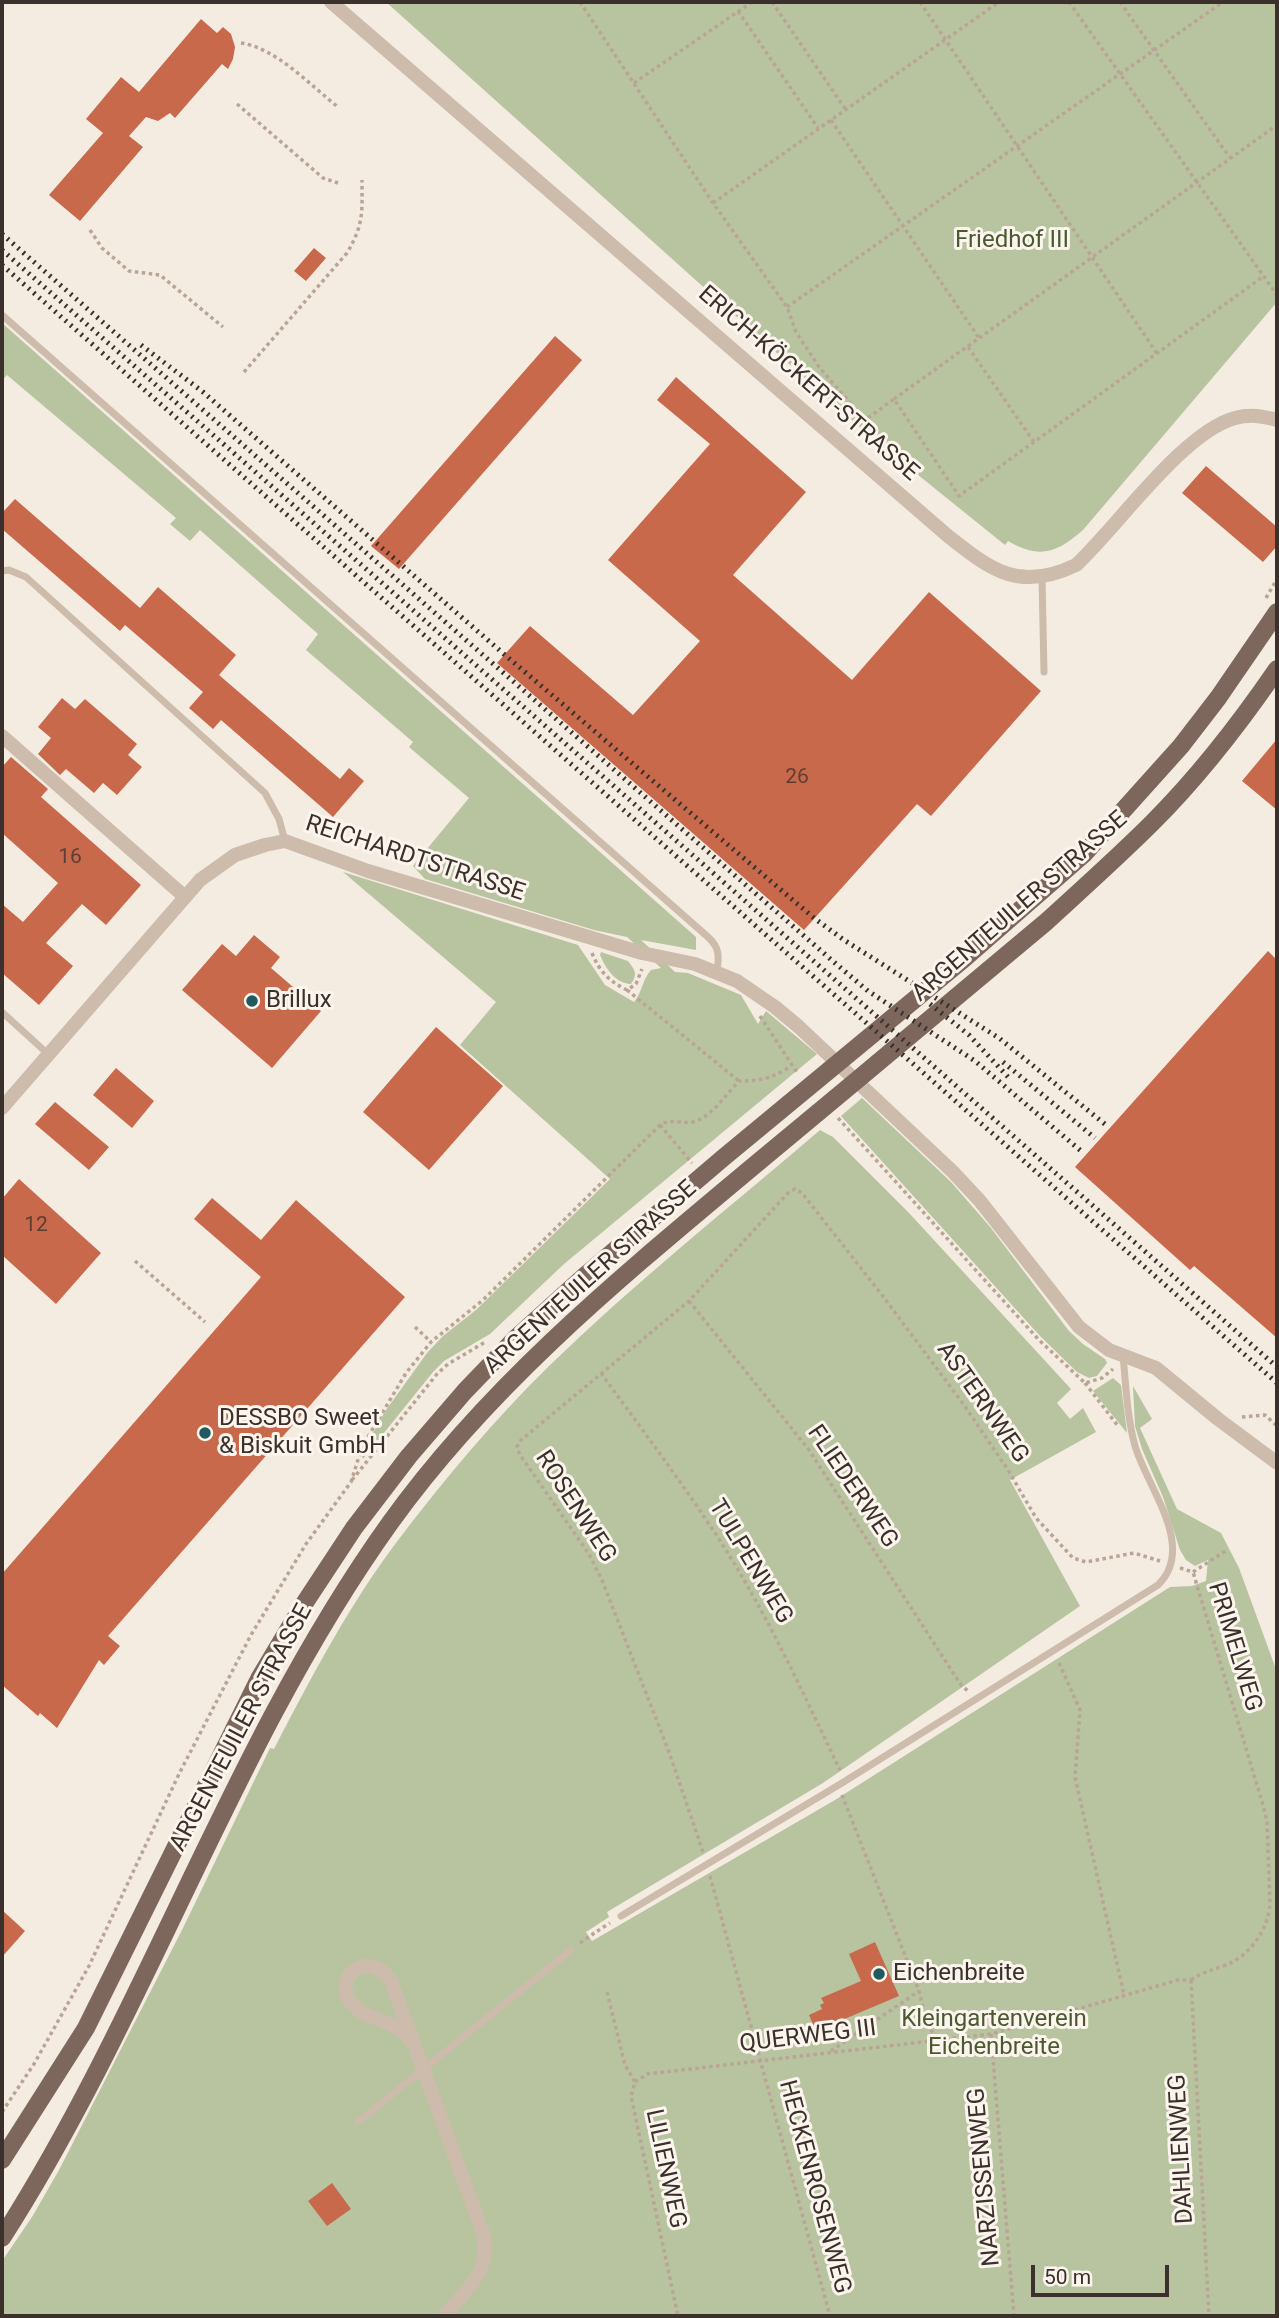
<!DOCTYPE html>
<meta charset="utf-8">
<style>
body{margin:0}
#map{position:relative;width:1279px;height:2318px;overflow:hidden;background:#f4ebe1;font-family:Roboto,sans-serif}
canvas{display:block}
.frame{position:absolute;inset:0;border:4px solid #3b302b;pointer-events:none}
.scale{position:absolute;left:1031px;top:2265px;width:138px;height:32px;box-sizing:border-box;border:4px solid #3b302b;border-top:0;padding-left:9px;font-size:21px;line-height:24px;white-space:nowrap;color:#3b302b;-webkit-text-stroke:5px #fbf5ee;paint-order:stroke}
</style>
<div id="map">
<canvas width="1279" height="2318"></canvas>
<div class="frame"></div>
<div class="scale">50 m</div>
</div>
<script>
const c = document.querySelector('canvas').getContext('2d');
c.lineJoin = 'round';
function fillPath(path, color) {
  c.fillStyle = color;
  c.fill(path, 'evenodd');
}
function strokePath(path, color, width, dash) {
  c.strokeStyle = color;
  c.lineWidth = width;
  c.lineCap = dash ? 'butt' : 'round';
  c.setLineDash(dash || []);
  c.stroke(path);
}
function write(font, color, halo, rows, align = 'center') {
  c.font = font + ' Roboto,sans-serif';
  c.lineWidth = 6;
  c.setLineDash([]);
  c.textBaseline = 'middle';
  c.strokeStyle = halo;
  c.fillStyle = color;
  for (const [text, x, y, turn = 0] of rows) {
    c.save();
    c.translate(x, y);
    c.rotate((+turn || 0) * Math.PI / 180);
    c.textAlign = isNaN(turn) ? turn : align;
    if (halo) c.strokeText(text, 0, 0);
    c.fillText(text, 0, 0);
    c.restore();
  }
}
const green = new Path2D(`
 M 386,2 L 1277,2 L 1277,302 L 1083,530 C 1058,552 1040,560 1008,541 L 1005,545 L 866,433 Z
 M 2,323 L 696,937 L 696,950 L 641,940 L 675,972 L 688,973 L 741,995 L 758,1024 L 766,1011 L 817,1054 L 564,1264 L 490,1334 L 444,1361 L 433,1372 L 363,1459 L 361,1454 L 386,1410 L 427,1353 L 443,1336 L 476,1310 L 610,1179 L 460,1045 L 496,1002 L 343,872 L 578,945 L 605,985 L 634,1002 C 643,991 641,982 651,970 L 661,968 L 627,937 L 594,930 L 425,879 L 413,866 L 469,798 L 409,747 L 413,742 L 306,650 L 318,634 L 200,530 L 190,541 L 170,524 L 176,518 L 7,375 L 2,380 Z
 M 601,952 L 628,961 C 635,970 638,974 631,984 C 615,983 606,969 600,955 Z
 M 862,1098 L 951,1182 L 991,1228 L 1069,1331 L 1083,1344 L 1105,1359 L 1107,1363 L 1097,1376 L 1089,1378 L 1077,1372 L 1040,1336 L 841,1116 Z
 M 820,1130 L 833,1137 L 910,1214 L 1071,1389 L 1057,1403 L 1070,1419 L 1083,1408 L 1096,1432 L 1010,1480 L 1080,1606 L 823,1783 L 607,1912 L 609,1917 L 586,1932 L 592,1941 L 835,1800 L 1170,1587 L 1192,1586 L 1206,1581 L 1208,1560 L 1195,1566 L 1186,1560 L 1180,1550 L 1163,1497 L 1142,1449 L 1135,1426 L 1133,1386 L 1152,1419 L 1140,1428 L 1177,1509 L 1221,1533 L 1239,1568 L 1277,1672 L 1277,2316 L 2,2316 L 2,2261 L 32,2217 L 59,2170 L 183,1928 L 270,1748 L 274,1749 C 312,1676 351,1601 402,1535 C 447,1476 495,1419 548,1367 C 634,1283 729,1208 820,1130 Z
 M 1113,1378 L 1121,1385 L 1127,1433 L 1093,1391 Z`);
const building = new Path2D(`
 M 201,19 L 217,33 L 223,27 L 231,34 L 235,47 L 233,59 L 228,69 L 222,64 L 175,118 L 170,113 L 158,121 L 146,117 L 129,136 L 143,147 L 80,221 L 49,195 L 103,133 L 86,119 L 121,77 L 139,92 Z
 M 314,248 L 326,258 L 306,281 L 294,271 Z
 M 555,336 L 582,360 L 399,569 L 371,546 Z
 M 676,377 L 806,492 L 733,575 L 852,680 L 929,592 L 1041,691 L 931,816 L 917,804 L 804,930 L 497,663 L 530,626 L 633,715 L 700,641 L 608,560 L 710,444 L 657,400 Z
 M 1206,466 L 1277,527 L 1277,546 L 1263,562 L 1182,493 Z
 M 15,499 L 140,608 L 158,587 L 236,655 L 219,675 L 340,779 L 349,768 L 364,781 L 333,817 L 221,720 L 213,729 L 189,708 L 203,692 L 125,625 L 120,631 L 2,529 L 2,513 Z
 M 62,698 L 75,709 L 85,699 L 137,744 L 128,755 L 142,767 L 117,795 L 103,783 L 94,793 L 66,769 L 60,775 L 38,754 L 51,738 L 38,727 Z
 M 1277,739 L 1277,810 L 1242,781 Z
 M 11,757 L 48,789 L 41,797 L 141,885 L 106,925 L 82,904 L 46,943 L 73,966 L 39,1005 L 2,973 L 2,904 L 23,922 L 58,883 L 2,833 L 2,767 Z
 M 254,935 L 280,957 L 271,968 L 321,1011 L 272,1068 L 182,990 L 222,944 L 236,956 Z
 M 1268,951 L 1277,960 L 1277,1338 L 1194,1266 L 1190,1270 L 1075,1167 Z
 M 436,1027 L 503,1086 L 429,1170 L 363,1112 Z
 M 116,1068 L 154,1101 L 132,1128 L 93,1095 Z
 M 55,1102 L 109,1147 L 89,1170 L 35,1124 Z
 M 19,1179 L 101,1253 L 56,1304 L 2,1255 L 2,1199 Z
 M 212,1198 L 261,1240 L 296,1200 L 405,1297 L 108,1636 L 120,1646 L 104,1665 L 99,1660 L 57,1728 L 40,1713 L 38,1716 L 2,1685 L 2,1574 L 261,1277 L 194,1219 Z
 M 2,1910 L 25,1931 L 2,1957 Z
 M 875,1942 L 899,1996 L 816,2031 L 809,2015 L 822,2009 L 820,2005 L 824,2003 L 821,1998 L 861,1981 L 849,1954 Z
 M 332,2183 L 351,2209 L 327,2226 L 308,2201 Z`);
const path = new Path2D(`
 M 580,2 L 713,203 L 787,307 L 796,332 L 819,367 L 865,420 L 894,399 L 959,496 L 1264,276
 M 772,2 L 846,110
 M 920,2 L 1158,355
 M 1069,2 L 1277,295
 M 1120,2 L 1230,158
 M 738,11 L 818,128
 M 241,43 C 276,48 310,85 338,107
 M 634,83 L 752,2
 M 237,104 L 323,178 L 338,183
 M 831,120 L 979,338
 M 713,203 L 999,2
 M 90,230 L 102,248 L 129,271 L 160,275 L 223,327
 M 787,307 L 1223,2
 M 968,347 L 1034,442
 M 244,372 L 347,253 C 364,224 362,213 362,180
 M 894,399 L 1277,125
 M 1266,598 L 1277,579
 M 592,953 C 599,971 610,982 627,990 L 636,984 L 642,969
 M 627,990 L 739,1081
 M 760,1016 L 798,1074
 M 838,1118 L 1039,1340 L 1085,1383 L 1102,1378 L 1113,1369
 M 660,1125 L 692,1163
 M 135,1261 L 205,1322
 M 689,1301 L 809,1450 L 961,1685 L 968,1691
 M 415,1327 L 431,1342
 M 601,1373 C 655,1448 713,1522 757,1603 C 787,1657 813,1714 840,1770
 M 1085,1383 L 1118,1426
 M 1242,1417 L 1265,1415 L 1277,1426
 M 352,1480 L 437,1374 L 448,1364 L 487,1341
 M 1180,1568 L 1193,1572
 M 1193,1572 L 1227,1550
 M 1059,1663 L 1080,1710 L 1075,1777 L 1124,1995
 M 842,1795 L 919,1991 L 928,2028 L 942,2040
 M 703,1852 L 669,1752 L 602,1580 L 589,1554 L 520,1455 L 517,1447 L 521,1440 L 689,1301 L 788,1193 L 795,1189 L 802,1193 L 882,1295 L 964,1405 L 1008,1470 L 1036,1518 L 1073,1558 L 1086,1562 L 1134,1553 L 1160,1561
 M 710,1876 L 830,2316
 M 580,1943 C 591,1935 599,1930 610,1923
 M 1191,1980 C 1202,1972 1213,1970 1226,1965 C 1251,1955 1268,1929 1270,1904 L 1267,1821 L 1263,1805 L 1193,1572
 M 1191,1980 L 1209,2316
 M 607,1992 L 625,2065 L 635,2082 L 631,2096 L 678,2316
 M 991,2034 L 1014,2316
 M 831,2051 L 919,1991
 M 635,2082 L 647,2074 L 991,2034 L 1178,1980 L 1191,1980
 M 2,2112 L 34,2064 L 89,1966 L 179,1774 L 251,1635 L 306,1544 L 351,1482 L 362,1447 L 406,1373 L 431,1342 L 483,1300 L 660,1125 C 671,1118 681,1124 693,1122 C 711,1118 727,1093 739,1081 C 761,1081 773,1078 791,1066`);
const lane = new Path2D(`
 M 2,315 L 708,937 C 720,948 719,956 717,972
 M 2,571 L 9,570 L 26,577 L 265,793 L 279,819 L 285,841
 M 1042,578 L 1044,672
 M 2,1012 L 48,1054
 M 621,1916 L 842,1783 L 1158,1585 C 1197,1547 1147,1487 1135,1446 C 1127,1417 1126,1386 1123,1356
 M 358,2122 L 571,1950`);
const street = new Path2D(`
 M 331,2 L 948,536 C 992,571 1020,592 1076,565 C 1117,527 1183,432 1235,418 C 1250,414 1262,416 1277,420
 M 2,736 L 185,897
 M 2,1108 L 200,880 L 235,855 L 265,845 L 285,841 L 368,871 L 642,953 L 695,964 L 737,981 L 775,1007 L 799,1027 L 953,1172 L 980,1201 L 1079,1327 L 1109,1350 L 1156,1368 L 1218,1419 L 1277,1463
 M 415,2046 C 409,2038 404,2031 396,2027 C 382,2019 362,2016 352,2004 C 330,1979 368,1946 391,1981 L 484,2236 C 490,2273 466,2290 444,2316`);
const primary = new Path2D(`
 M 2,2160 L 86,2028 L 260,1677 L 300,1610 L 354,1528 L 409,1456 L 465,1391 L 515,1339 L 587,1274 L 723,1158 L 966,957 L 1084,854 L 1181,746 L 1218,698 L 1277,612
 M 2,2238 C 149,2009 231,1745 390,1523 C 489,1385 621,1277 750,1169 C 849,1087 947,1005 1046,922 C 1082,889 1118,857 1152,823 C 1198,777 1240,723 1277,669`);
const rail = new Path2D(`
 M 2,234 L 835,963 L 868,991 L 975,1061 L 1081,1151
 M 2,250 L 1277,1367
 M 2,265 L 1277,1383
 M 141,345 L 203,392 L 505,655 L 814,918 L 844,940 L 999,1038 L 1106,1125
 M 930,1004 L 969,1035 L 1009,1078
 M 1003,1062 L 1095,1138`);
const markers = [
 [252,1001,7,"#1f5a5e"],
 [205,1433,7,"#1f5a5e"],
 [879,1974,7,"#1f5a5e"]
];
const numberNames = [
 ["26",797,778],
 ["16",70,858],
 ["12",36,1226]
];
const parkNames = [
 ["Friedhof III",1012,241],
 ["Kleingartenverein",994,2020],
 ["Eichenbreite",994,2048]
];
const streetNames = [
 ["ERICH-KÖCKERT-STRASSE",808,384,41],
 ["REICHARDTSTRASSE",415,859,18],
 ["ARGENTEUILER STRASSE",1020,907,-41],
 ["ARGENTEUILER STRASSE",591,1278,-42],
 ["ASTERNWEG",982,1403,55],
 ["FLIEDERWEG",852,1487,56],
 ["ROSENWEG",575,1507,57],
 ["TULPENWEG",750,1562,59],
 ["PRIMELWEG",1234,1647,73],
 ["ARGENTEUILER STRASSE",242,1728,-62],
 ["QUERWEG III",808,2037,-7],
 ["DAHLIENWEG",1182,2149,-93],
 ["LILIENWEG",665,2169,78],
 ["NARZISSENWEG",985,2177,-95],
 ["HECKENROSENWEG",814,2187,75]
];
const poiNames = [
 ["Brillux",266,1001],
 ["DESSBO Sweet",219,1419],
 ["& Biskuit GmbH",219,1447],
 ["Eichenbreite",893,1974]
];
fillPath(green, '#b8c4a0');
fillPath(building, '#c8694b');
strokePath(path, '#b9a596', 3.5, [3.5, 3.5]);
strokePath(lane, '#cdbbac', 7);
strokePath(street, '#cdbbac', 14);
strokePath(primary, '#7d675c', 18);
strokePath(rail, '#3b302b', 5, [2, 5]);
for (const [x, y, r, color] of markers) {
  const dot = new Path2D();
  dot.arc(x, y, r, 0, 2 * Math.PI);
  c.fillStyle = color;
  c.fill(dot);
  strokePath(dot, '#fbf5ee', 2.5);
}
write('21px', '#5e3e33', null, numberNames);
write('24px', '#4a5a2e', '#fbf5ee', parkNames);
write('24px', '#3b302b', '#fbf5ee', streetNames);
write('24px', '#3b302b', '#fbf5ee', poiNames, 'left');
</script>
